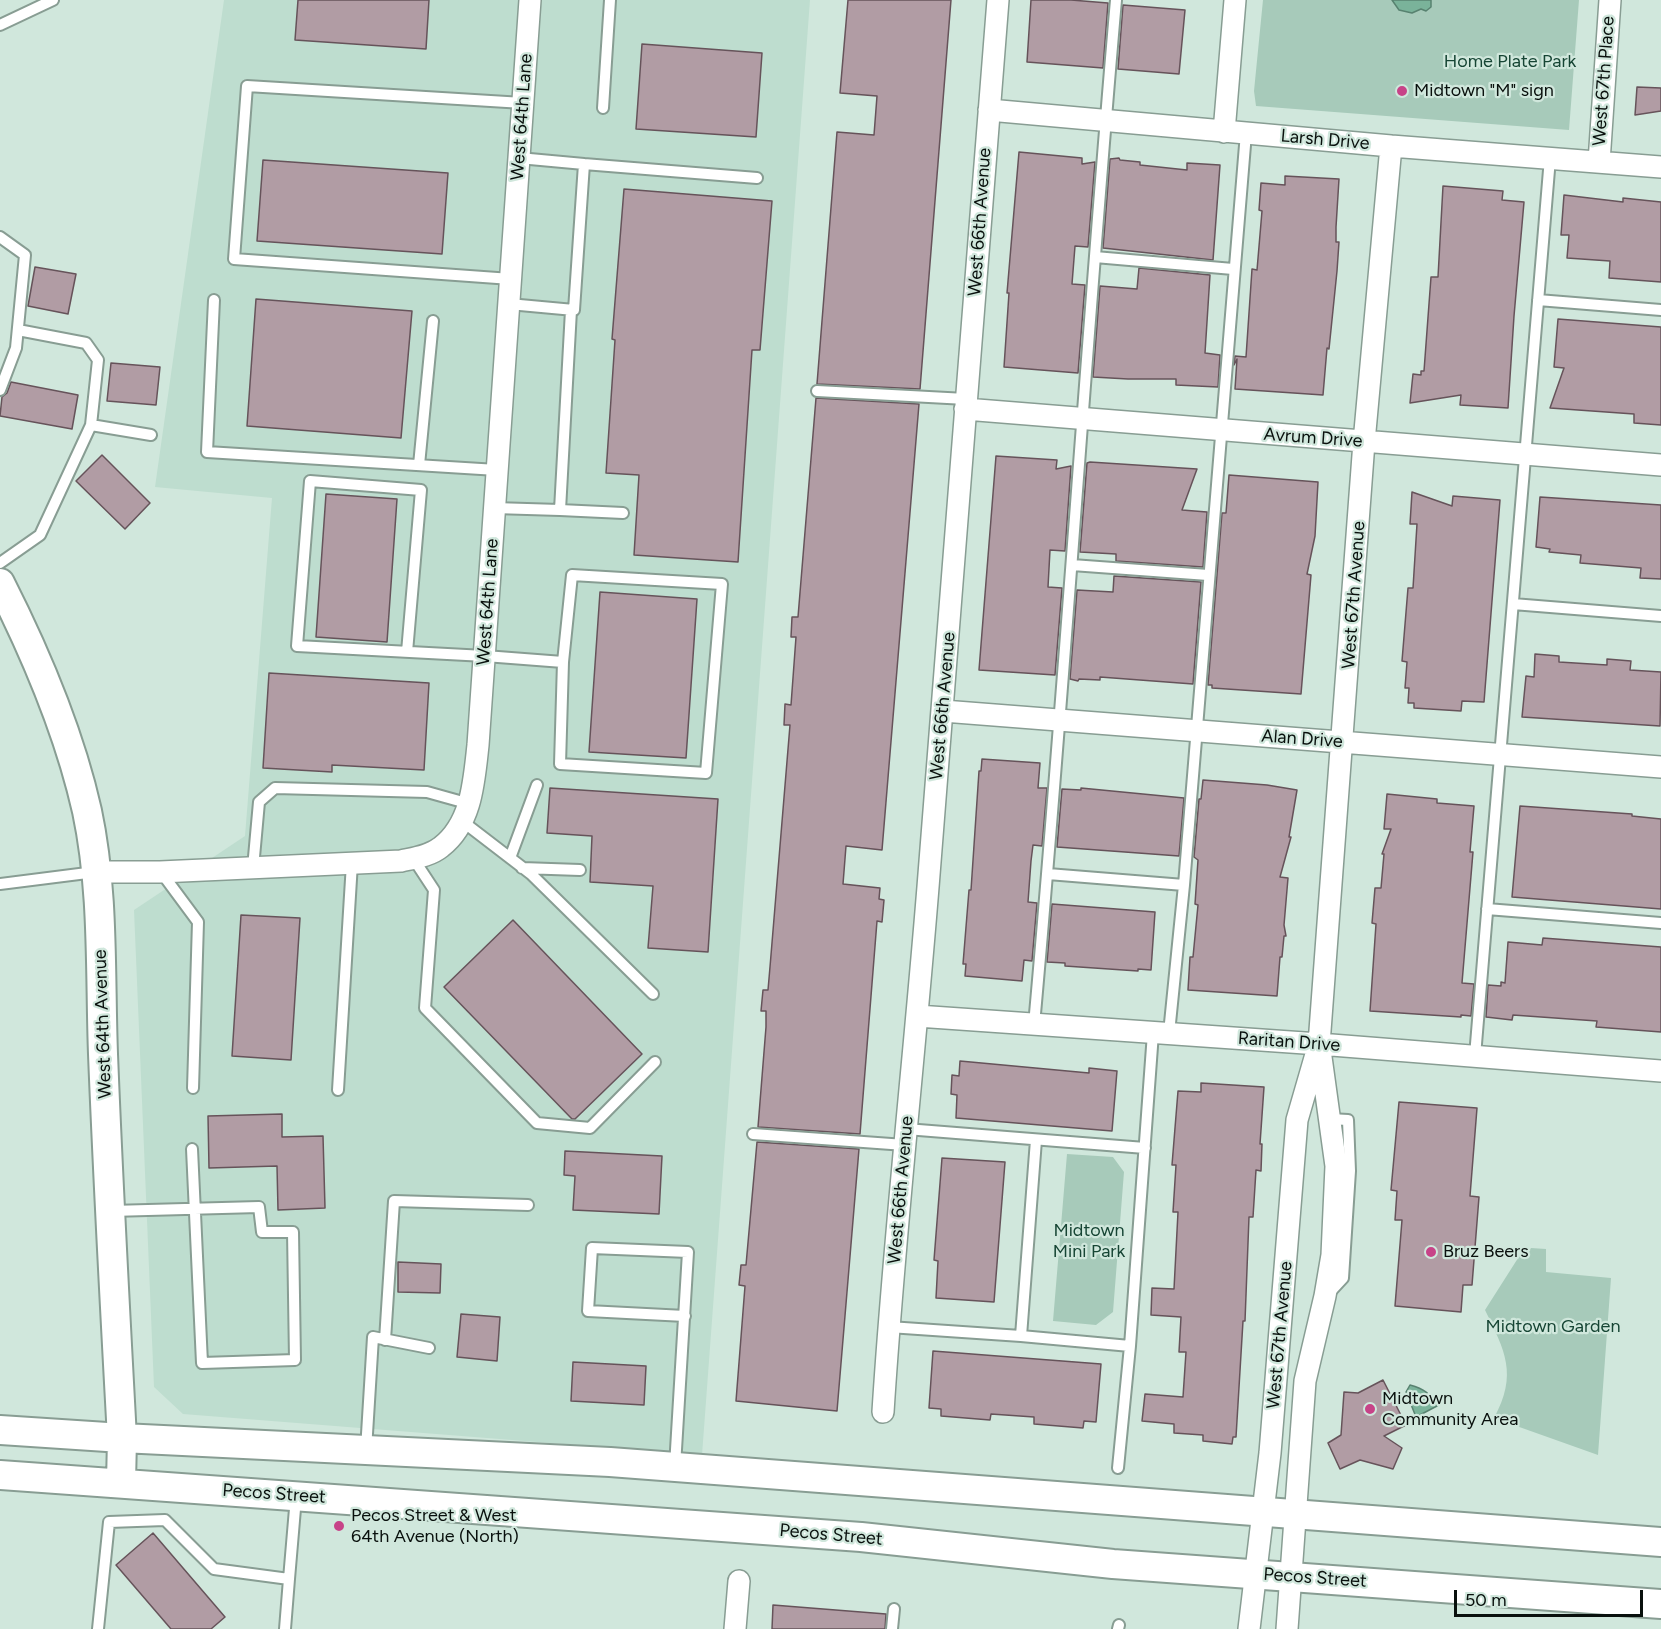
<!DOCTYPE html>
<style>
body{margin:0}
#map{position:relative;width:1661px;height:1629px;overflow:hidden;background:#d0e7dc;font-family:Figtree,sans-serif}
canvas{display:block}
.scale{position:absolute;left:1454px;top:1590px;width:189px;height:27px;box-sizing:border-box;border:3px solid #09100d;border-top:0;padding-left:8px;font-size:18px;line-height:21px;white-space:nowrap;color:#09100d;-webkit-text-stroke:4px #d0e7dc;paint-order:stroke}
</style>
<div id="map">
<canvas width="1661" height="1629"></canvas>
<div class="scale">50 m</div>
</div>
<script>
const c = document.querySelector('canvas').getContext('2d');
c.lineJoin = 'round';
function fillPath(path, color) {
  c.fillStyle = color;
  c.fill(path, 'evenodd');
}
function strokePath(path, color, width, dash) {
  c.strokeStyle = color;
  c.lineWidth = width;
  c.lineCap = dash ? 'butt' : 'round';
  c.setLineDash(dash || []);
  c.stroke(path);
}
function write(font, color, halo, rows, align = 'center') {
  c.font = font + ' Figtree,sans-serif';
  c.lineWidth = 4.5;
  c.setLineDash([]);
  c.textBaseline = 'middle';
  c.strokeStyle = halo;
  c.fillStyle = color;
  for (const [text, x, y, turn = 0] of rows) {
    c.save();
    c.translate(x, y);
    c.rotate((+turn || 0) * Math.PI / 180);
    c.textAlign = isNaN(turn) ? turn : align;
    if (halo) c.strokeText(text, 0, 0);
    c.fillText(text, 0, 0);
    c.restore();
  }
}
const built = new Path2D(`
 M 224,0 L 810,0 L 702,1455 L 183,1414 L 154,1387 L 134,910 L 245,836 L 272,498 L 155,487 Z`);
const green = new Path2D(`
 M 1263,0 L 1579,0 L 1569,130 L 1256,106 L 1254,91 Z
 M 1067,1154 L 1113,1157 L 1124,1172 L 1113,1312 L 1096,1325 L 1053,1321 Z
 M 1531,1248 L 1546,1249 L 1546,1272 L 1611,1278 L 1598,1455 L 1494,1418 C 1518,1374 1505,1351 1485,1310 L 1520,1255 L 1525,1258 Z`);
const water = new Path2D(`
 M 1392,0 L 1431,0 L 1431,7 L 1426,11 L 1421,9 L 1412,13 L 1399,10 Z
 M 1410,1385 C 1424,1389 1430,1393 1437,1406 L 1416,1417 L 1406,1392 Z`);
const building = new Path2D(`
 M 298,0 L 429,0 L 426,49 L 295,40 Z
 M 848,0 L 951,0 L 920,389 L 817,384 L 837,132 L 874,135 L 877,96 L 840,93 Z
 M 1031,0 L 1071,0 L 1108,3 L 1103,68 L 1027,62 Z
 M 1123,5 L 1185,10 L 1179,74 L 1118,69 Z
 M 642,44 L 762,53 L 756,137 L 636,129 Z
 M 1637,87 L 1661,88 L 1661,111 L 1635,115 Z
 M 1019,152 L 1082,158 L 1082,164 L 1095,162 L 1088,247 L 1075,246 L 1072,284 L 1085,285 L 1078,373 L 1004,367 L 1009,293 L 1007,293 Z
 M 1119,158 L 1120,160 L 1140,162 L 1140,165 L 1187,170 L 1187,163 L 1220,165 L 1213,260 L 1103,248 L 1110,159 Z
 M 263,160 L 448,173 L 442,254 L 257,241 Z
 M 1285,176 L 1339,179 L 1336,227 L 1336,242 L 1339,242 L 1337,271 L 1329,349 L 1327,348 L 1323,395 L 1235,389 L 1237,359 L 1234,365 L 1235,356 L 1246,357 L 1252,269 L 1257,270 L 1262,211 L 1259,210 L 1261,183 L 1285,185 Z
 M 1443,186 L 1503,191 L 1502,200 L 1524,202 L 1514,316 L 1508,408 L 1460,405 L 1461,395 L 1410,403 L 1413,374 L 1421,375 L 1421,371 L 1424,371 L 1431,277 L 1438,277 Z
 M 624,189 L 772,201 L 760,350 L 752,350 L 738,562 L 634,555 L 639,475 L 606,473 L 615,340 L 612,339 Z
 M 1564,195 L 1623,202 L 1623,198 L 1661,202 L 1661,282 L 1609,278 L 1610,261 L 1567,258 L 1569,235 L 1561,235 Z
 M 35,267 L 76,274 L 68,314 L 28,306 Z
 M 1139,268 L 1210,275 L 1205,353 L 1220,355 L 1218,387 L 1176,385 L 1176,379 L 1128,379 L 1093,377 L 1100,286 L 1137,289 Z
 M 256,299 L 412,311 L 401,438 L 247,426 Z
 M 1558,319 L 1661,327 L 1661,425 L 1634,423 L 1634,414 L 1550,408 L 1564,368 L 1554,367 Z
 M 111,363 L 160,367 L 156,405 L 107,401 Z
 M 11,382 L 78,395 L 72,429 L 0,416 L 2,397 L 7,393 Z
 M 816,398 L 919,404 L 882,850 L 846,846 L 843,884 L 880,888 L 879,899 L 884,900 L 882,922 L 877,921 L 860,1134 L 758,1127 L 766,1027 L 766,1011 L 761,1011 L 763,990 L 768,990 L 770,967 L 790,725 L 784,725 L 785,704 L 791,705 L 796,637 L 791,637 L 792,617 L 798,617 Z
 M 102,455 L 150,503 L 125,529 L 76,481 Z
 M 996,456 L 1057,460 L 1056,469 L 1071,466 L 1065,551 L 1050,550 L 1048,587 L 1062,588 L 1055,675 L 979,670 Z
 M 1090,462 L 1197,469 L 1182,510 L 1207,512 L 1203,567 L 1116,561 L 1116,554 L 1080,552 L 1087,463 Z
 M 1229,475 L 1318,482 L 1315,536 L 1307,574 L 1311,575 L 1301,694 L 1212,688 L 1212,685 L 1208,685 L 1222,513 L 1226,513 Z
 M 1412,492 L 1452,506 L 1453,496 L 1500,500 L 1484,702 L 1462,701 L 1461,711 L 1414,708 L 1414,703 L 1408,703 L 1409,688 L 1405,688 L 1407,662 L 1402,661 L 1408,588 L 1413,588 L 1417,524 L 1410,524 Z
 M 326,494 L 397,499 L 387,642 L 316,637 Z
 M 1540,497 L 1661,505 L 1661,579 L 1640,578 L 1641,568 L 1580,563 L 1581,555 L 1549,552 L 1550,549 L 1536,547 Z
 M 1114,576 L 1201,582 L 1193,684 L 1100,677 L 1100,680 L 1079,679 L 1078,681 L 1070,679 L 1077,590 L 1113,592 Z
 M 600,592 L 697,599 L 686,758 L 589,752 Z
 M 1535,654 L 1559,656 L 1559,662 L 1607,665 L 1607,659 L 1631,661 L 1630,670 L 1661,672 L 1660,726 L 1522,717 L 1526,676 L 1534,677 Z
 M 269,673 L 429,683 L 424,770 L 332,765 L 332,772 L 263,768 Z
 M 982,759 L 1040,763 L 1038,788 L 1047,788 L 1042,846 L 1033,845 L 1031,861 L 1028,902 L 1037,903 L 1032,961 L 1024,960 L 1022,981 L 965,976 L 966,964 L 963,964 L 969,890 L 971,890 L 979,771 L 981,771 Z
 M 1203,780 L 1267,785 L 1297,790 L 1289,837 L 1291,837 L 1280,877 L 1288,878 L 1284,925 L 1286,936 L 1284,936 L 1282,957 L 1280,957 L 1277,996 L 1188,990 L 1190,957 L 1193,957 L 1198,905 L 1195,904 L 1198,860 L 1194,857 L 1199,799 L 1201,799 Z
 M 550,788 L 718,799 L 708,952 L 648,948 L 653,886 L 590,882 L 592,836 L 547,833 Z
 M 1081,788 L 1184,798 L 1179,856 L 1057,847 L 1062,789 L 1081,790 Z
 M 1387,794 L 1437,799 L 1437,803 L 1474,806 L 1470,852 L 1473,852 L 1462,983 L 1474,984 L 1471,1016 L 1461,1015 L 1461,1017 L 1370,1011 L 1376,924 L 1372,923 L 1375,888 L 1381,888 L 1384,854 L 1382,854 L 1391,829 L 1384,829 Z
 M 1520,806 L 1632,814 L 1632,816 L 1661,819 L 1661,909 L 1512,897 Z
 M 1052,904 L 1155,912 L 1151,970 L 1138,969 L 1138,971 L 1065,966 L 1065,963 L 1047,962 Z
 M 241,915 L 300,918 L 291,1060 L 232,1056 Z
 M 513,920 L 642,1054 L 575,1119 L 572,1119 L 444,987 Z
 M 1543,938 L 1661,947 L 1661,1032 L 1596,1027 L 1597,1021 L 1513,1015 L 1512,1020 L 1486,1017 L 1488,985 L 1501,986 L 1501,982 L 1505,983 L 1508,942 L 1542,945 Z
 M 960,1061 L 1089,1073 L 1089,1068 L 1117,1071 L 1112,1131 L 956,1118 L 957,1095 L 951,1094 L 952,1075 L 959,1076 Z
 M 1201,1083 L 1264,1087 L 1260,1144 L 1262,1144 L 1261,1171 L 1256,1170 L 1253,1217 L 1249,1217 L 1245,1321 L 1243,1321 L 1236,1437 L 1233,1437 L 1232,1444 L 1203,1441 L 1203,1435 L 1174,1433 L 1174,1424 L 1142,1421 L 1145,1394 L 1183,1397 L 1186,1352 L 1179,1352 L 1181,1317 L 1151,1315 L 1152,1288 L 1174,1289 L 1178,1212 L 1173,1212 L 1176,1165 L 1172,1165 L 1178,1091 L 1201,1092 Z
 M 1399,1102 L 1477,1108 L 1470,1196 L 1479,1197 L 1472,1285 L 1463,1285 L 1461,1312 L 1395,1306 L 1402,1220 L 1395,1220 L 1397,1191 L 1391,1190 Z
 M 282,1114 L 282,1137 L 323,1136 L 325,1208 L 278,1210 L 277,1166 L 209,1168 L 208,1116 Z
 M 757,1142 L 859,1149 L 837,1411 L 736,1401 L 745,1286 L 739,1285 L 741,1265 L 746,1265 Z
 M 565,1151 L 662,1156 L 659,1214 L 573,1210 L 575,1176 L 564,1175 Z
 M 942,1158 L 1005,1162 L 994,1302 L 936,1298 L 938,1261 L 934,1260 Z
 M 398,1262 L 441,1264 L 440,1293 L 398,1292 Z
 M 461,1314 L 500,1317 L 497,1361 L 457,1357 Z
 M 933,1351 L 1101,1364 L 1096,1422 L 1084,1421 L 1083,1428 L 1034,1424 L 1034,1417 L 991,1414 L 990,1420 L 941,1416 L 941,1409 L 929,1408 Z
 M 573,1362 L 646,1366 L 644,1405 L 571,1401 Z
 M 1383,1380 L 1406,1425 L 1384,1436 L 1402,1448 L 1393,1469 L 1360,1460 L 1340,1469 L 1328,1443 L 1341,1435 L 1344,1392 L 1358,1393 Z
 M 153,1533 L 225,1617 L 211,1629 L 171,1629 L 116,1565 Z
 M 773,1605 L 886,1614 L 885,1629 L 772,1629 Z`);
const lane = new Path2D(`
 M 0,25 L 53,0
 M 603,108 L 610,0
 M 519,158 L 584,164
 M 0,237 L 25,255 L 16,348 L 0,390
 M 1095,257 L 1233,269
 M 511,279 L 234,259 L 247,86 L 523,103
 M 214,300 L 207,452 L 497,470
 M 1538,300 L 1661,310
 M 509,304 L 574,310 L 584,164 L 757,178
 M 571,310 L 560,510 L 623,513
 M 18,330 L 86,343 L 98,360 L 91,425 L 151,435
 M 817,391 L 966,399
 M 419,465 L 433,321
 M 494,508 L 560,510
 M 0,563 L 40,535 L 91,425
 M 1072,565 L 1208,575
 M 572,575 L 722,584 L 706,773 L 560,764 L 563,662 Z
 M 1513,604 L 1661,616
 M 407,652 L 421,490 L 310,481 L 297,646 L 485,656 L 563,662
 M 462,821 L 531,874 L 653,994
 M 413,858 L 434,890 L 425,1008 L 537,1123 L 590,1128 L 655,1062
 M 510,858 L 537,785
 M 253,868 L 259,802 L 275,788 L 427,792 L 470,804
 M 522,868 L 580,870
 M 161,872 L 198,922 L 193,1088
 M 1048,874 L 1184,885
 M 0,884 L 95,872
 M 1487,909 L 1661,923
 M 1034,1025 C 1065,684 1086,341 1116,0
 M 1169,1033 L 1184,885 L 1246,133
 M 1475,1056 L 1550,158
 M 338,1090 L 352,863
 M 906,1129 L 1145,1148
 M 753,1134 L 905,1145
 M 111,1211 L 259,1207 L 262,1232 L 293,1232 L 295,1360 L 202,1363 L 192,1149
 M 1330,1292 L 1343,1278 L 1350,1171 L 1348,1120 L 1330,1119
 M 889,1327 L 1021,1336 L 1130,1346
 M 1021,1336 L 1036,1140
 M 385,1340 L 394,1201 L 528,1205
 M 366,1450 L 373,1337 L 429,1348
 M 675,1466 L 688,1252 L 592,1248 L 588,1311 L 685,1316
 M 1118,1468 L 1130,1346 L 1153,1033
 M 98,1629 L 109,1522 L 165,1520 L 214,1569 L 289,1579 L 296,1497
 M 285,1629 L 289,1579
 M 892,1629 L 894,1609
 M 1118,1629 L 1119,1625`);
const street = new Path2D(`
 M 989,110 L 1391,146 L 1661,167
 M 1224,132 L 1235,0
 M 1599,162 L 1610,0
 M 965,409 L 1661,465
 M 943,711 L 1661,767
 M 97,872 L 160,872 L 401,861 C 414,858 430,856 441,847 C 472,823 474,781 478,745 L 530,0
 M 917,1016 L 1319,1044 L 1661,1071
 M 883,1412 C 894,1237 914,1062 928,887 C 952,592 974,296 998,0
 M 735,1629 L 739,1581
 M 1249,1629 L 1270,1453 L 1297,1120 L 1319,1044 L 1364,442 L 1391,146
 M 1287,1629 L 1305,1381 L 1325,1296 L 1332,1255 L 1336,1166 L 1320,1050`);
const secondary = new Path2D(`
 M 0,583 C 37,656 69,731 87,811 C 104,891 100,973 103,1054 C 108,1182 115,1310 122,1438 L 121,1483
 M 0,1430 L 122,1438 L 610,1462 L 1661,1542
 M 0,1475 L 861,1537 L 1113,1564 L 1661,1604`);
const markers = [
 [1402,91,6,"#c74388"],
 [1431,1252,6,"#c74388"],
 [1370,1409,6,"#c74388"],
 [339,1526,6,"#c74388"]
];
const parkNames = [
 ["Home Plate Park",1510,62],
 ["Midtown",1089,1231],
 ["Mini Park",1089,1252],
 ["Midtown Garden",1553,1327]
];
const streetNames = [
 ["West 67th Place",1604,81,-86],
 ["West 64th Lane",522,117,-86],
 ["Larsh Drive",1325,140,5],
 ["West 66th Avenue",980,222,-86],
 ["Avrum Drive",1313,438,4],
 ["West 67th Avenue",1354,595,-86],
 ["West 64th Lane",488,602,-86],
 ["West 66th Avenue",943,706,-85],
 ["Alan Drive",1302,739,4],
 ["West 64th Avenue",103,1024,-92],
 ["Raritan Drive",1289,1042,4],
 ["West 66th Avenue",901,1190,-85],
 ["West 67th Avenue",1280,1335,-85],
 ["Pecos Street",274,1494,4],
 ["Pecos Street",831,1535,5],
 ["Pecos Street",1315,1578,4]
];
const poiNames = [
 ["Midtown \"M\" sign",1414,91],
 ["Bruz Beers",1443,1252],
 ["Midtown",1382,1399],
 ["Community Area",1382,1420],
 ["Pecos Street & West",351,1516],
 ["64th Avenue (North)",351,1537]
];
fillPath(built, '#beddcf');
fillPath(green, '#a7caba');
fillPath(water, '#7ab39a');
strokePath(water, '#588270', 1.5);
fillPath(building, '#b19ca4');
strokePath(building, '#66535a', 1.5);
strokePath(lane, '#889d93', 14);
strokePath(street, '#889d93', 24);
strokePath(secondary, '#889d93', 32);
strokePath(lane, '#fff', 10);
strokePath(street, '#fff', 21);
strokePath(secondary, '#fff', 28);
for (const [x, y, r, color] of markers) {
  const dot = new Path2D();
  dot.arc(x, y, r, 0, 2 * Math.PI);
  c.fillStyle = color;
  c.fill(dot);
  strokePath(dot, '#d0e7dc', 2);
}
write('18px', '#164534', '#d0e7dc', parkNames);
write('18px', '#09100d', '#d0e7dc', streetNames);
write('18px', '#09100d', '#d0e7dc', poiNames, 'left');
</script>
